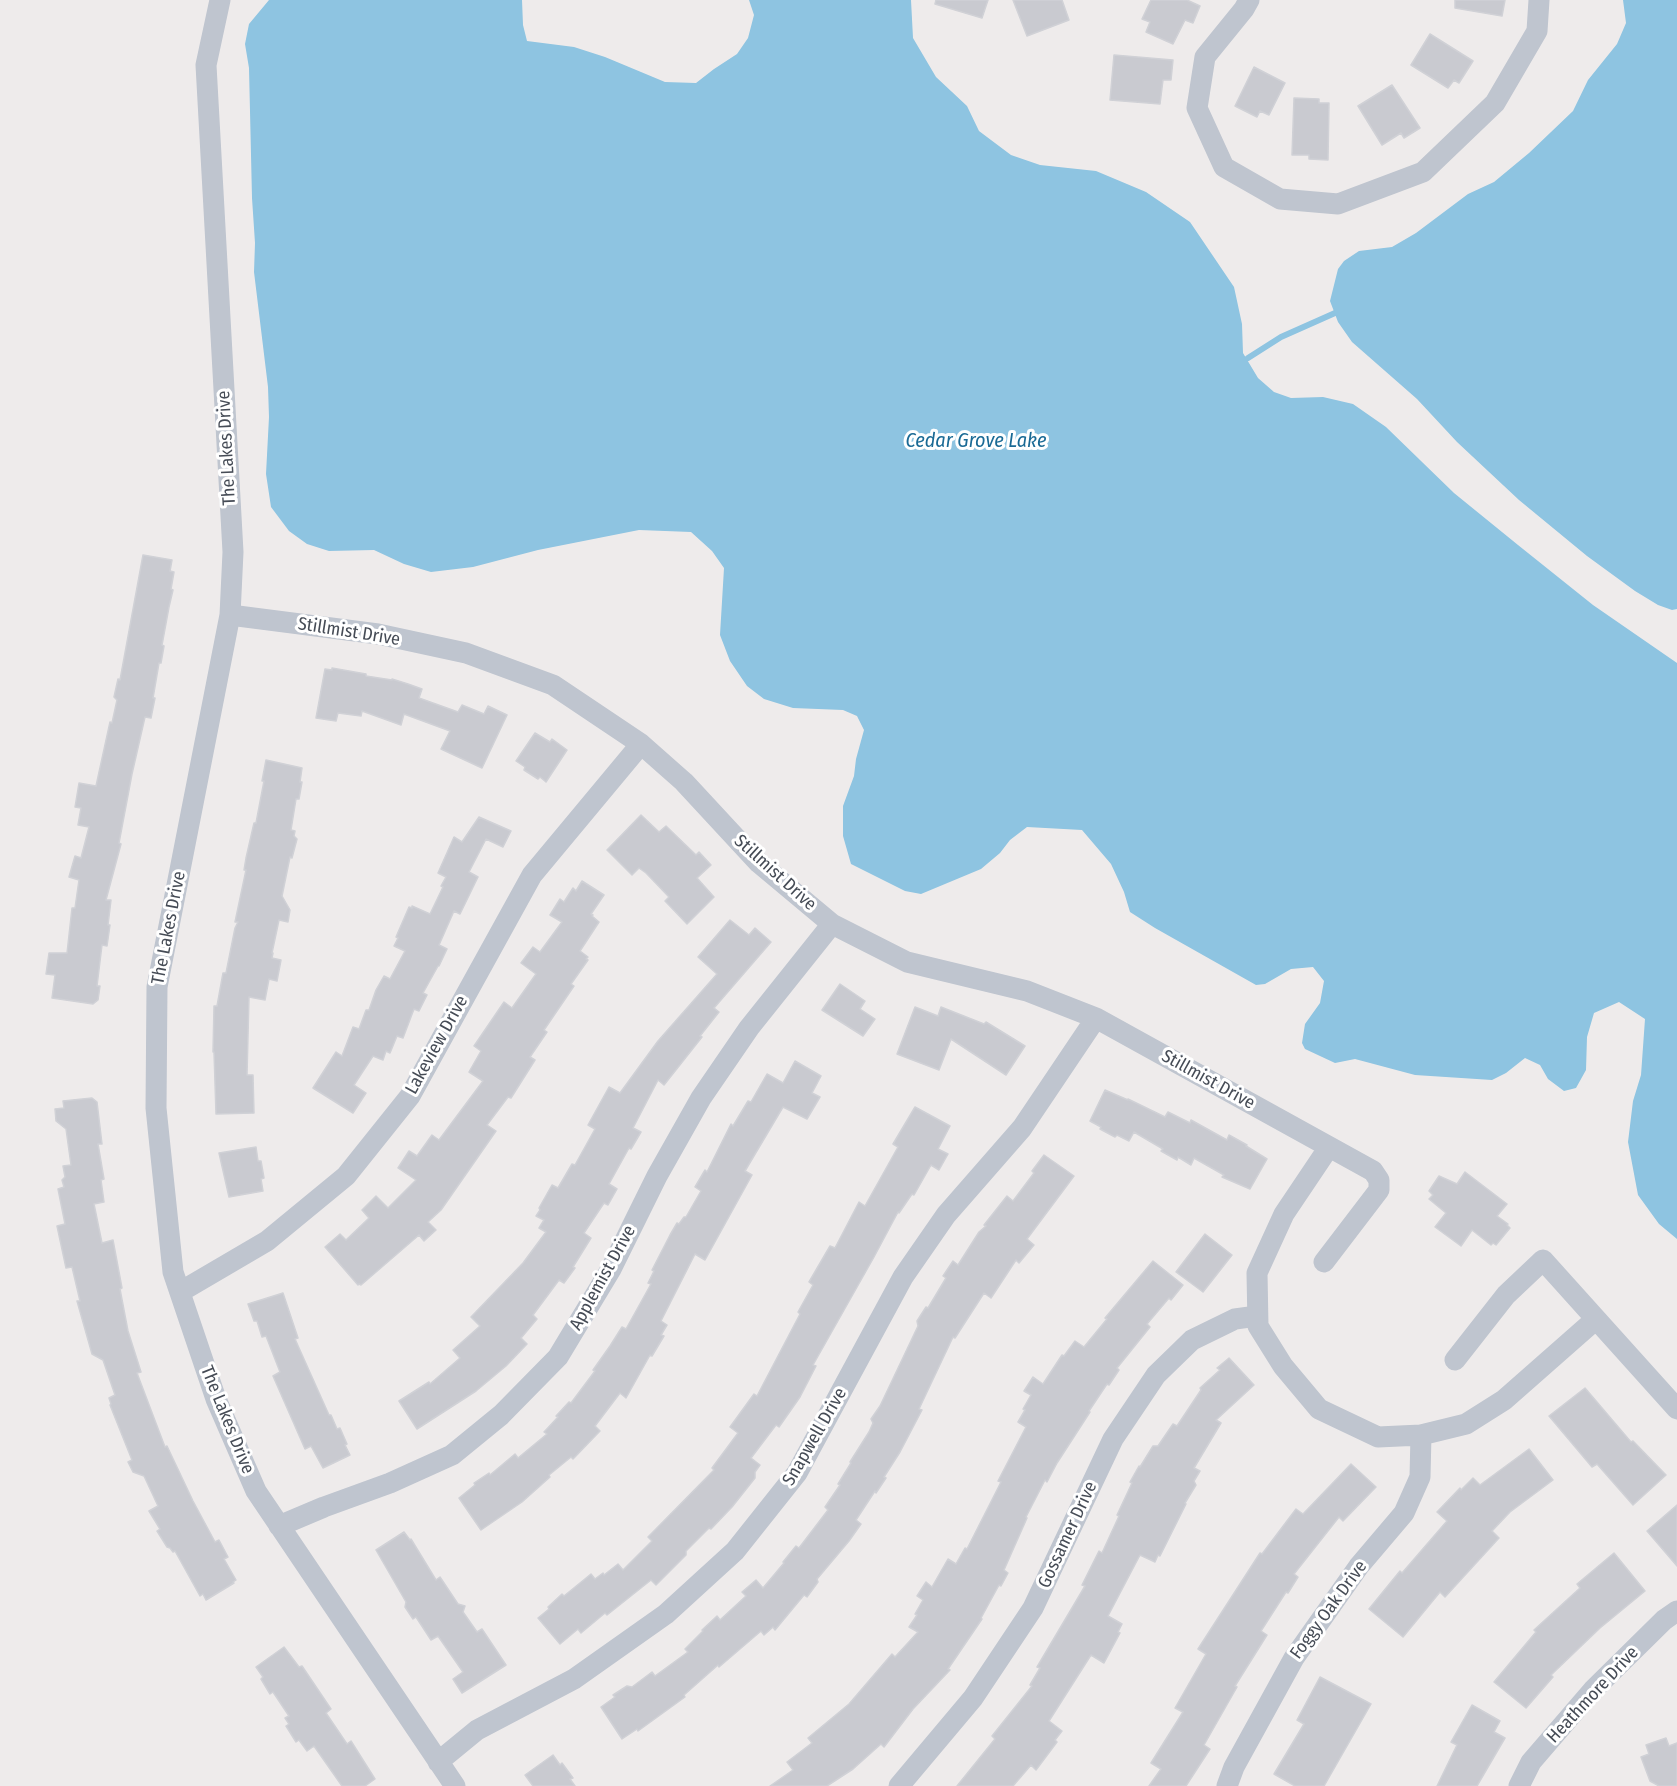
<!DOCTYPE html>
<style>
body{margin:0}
canvas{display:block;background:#eeebeb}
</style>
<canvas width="1677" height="1786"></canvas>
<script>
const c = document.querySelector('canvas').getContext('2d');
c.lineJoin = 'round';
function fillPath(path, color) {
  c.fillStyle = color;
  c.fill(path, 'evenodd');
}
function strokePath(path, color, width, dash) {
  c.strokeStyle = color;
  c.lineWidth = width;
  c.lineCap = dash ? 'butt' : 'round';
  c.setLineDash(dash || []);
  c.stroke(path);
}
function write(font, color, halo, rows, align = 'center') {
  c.font = font + ' "Fira Sans Condensed",sans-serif';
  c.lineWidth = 6;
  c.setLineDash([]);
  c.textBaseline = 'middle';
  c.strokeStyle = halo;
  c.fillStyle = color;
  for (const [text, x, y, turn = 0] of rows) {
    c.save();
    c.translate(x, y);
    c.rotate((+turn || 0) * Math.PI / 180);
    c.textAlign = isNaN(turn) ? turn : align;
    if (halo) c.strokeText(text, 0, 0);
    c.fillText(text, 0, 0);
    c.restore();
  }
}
const water = new Path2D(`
 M 269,0 L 522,0 L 523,25 L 527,41 L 574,47 L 605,57 L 665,82 L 696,83 L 714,69 L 737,54 L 748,38 L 754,15 L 749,0 L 911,0 L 913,38 L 936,77 L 967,106 L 979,131 L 1011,155 L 1040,165 L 1096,171 L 1146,192 L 1190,222 L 1234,287 L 1242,324 L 1243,353 L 1258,378 L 1274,392 L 1291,398 L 1323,397 L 1353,404 L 1386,427 L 1454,493 L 1518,545 L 1593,605 L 1677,663 L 1677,1239 L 1659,1224 L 1638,1195 L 1628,1142 L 1633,1101 L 1641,1075 L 1645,1019 L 1619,1002 L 1594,1013 L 1587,1037 L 1586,1070 L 1576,1088 L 1564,1091 L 1548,1079 L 1540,1065 L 1525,1058 L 1506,1073 L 1492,1080 L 1415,1075 L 1355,1059 L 1335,1063 L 1305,1049 L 1302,1043 L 1305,1024 L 1320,1003 L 1324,981 L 1313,967 L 1291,969 L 1265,984 L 1256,985 L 1155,928 L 1130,912 L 1124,892 L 1111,864 L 1082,830 L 1027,827 L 1010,840 L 1000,853 L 981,869 L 921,894 L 905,891 L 851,864 L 843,836 L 843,806 L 854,776 L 856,759 L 864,730 L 857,716 L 843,710 L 793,708 L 764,699 L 747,686 L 730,661 L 720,635 L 724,568 L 712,551 L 691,532 L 639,530 L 538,550 L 473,567 L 431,572 L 404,564 L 374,550 L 329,551 L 307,544 L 289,531 L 271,507 L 266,474 L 269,417 L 268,387 L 254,272 L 255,243 L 252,198 L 249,68 L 245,44 L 249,24 Z
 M 1623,0 L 1677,0 L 1677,609 L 1672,610 L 1658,605 L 1635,591 L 1587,556 L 1519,500 L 1457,442 L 1417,399 L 1352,342 L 1338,322 L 1330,301 L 1338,269 L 1344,261 L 1359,251 L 1392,247 L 1416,233 L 1468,194 L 1494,182 L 1529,153 L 1573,111 L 1588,80 L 1617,44 L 1626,23 Z`);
const stream = new Path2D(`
 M 1248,358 L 1281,337 L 1335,313`);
const building = new Path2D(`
 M 936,0 L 988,0 L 982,18 L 935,4 Z
 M 1013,0 L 1062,0 L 1069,20 L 1027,36 Z
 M 1151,0 L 1187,0 L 1200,6 L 1193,23 L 1185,20 L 1173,44 L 1146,32 L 1150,22 L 1142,19 Z
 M 1455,0 L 1505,0 L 1502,16 L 1455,8 Z
 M 1430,34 L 1473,61 L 1459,83 L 1454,80 L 1448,88 L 1411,65 Z
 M 1114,55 L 1173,60 L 1171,80 L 1163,80 L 1160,104 L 1110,100 Z
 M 1254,67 L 1285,83 L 1269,115 L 1260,111 L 1257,117 L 1235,106 Z
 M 1392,85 L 1420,128 L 1404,138 L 1401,133 L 1382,145 L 1358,106 Z
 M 1294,98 L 1319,99 L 1319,103 L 1329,103 L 1328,160 L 1309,159 L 1309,155 L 1292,155 Z
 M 143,555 L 172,560 L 170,571 L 174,572 L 171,589 L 173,590 L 169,607 L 162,645 L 164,646 L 161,663 L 159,663 L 153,698 L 155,698 L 151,718 L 145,717 L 132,774 L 119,843 L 121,844 L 106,900 L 111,900 L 108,925 L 110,925 L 107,946 L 102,945 L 97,986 L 100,986 L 98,1000 L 93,1004 L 52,998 L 55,975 L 46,974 L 49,953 L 67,953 L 72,908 L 75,908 L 79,880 L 69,877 L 75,856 L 81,858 L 89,827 L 78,825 L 81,808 L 75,807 L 79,783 L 96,786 L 110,722 L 112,723 L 117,700 L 114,697 L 118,679 L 120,680 Z
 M 332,668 L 366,674 L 366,676 L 392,680 L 392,679 L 408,684 L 422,689 L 419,698 L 458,712 L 462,705 L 484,714 L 488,706 L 507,715 L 482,768 L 441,749 L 450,731 L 404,714 L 401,725 L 362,711 L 361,716 L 338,713 L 336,721 L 316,718 L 325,669 L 332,670 Z
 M 535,733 L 550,742 L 552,739 L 567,750 L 546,782 L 540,777 L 538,779 L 524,770 L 525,767 L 516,761 Z
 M 266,760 L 302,768 L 300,782 L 302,782 L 299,799 L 296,799 L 291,830 L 295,831 L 294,836 L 297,839 L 292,858 L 290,857 L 282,896 L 290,910 L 288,922 L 279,920 L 272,953 L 273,953 L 272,958 L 281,960 L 277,981 L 269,979 L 265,1000 L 249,997 L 247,1075 L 253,1075 L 254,1113 L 216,1114 L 214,1052 L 213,1052 L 214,1006 L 217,1006 L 223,973 L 226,973 L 235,928 L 238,922 L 235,922 L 246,870 L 244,870 L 246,858 L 254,823 L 256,823 L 264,781 L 262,781 Z
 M 641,815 L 659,832 L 666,826 L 696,855 L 699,852 L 711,865 L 697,878 L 714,897 L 687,924 L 665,901 L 669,897 L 646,873 L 639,868 L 632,875 L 607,850 Z
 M 479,817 L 511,831 L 503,847 L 486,839 L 469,872 L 478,877 L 460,914 L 454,911 L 439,945 L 447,949 L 439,966 L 438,966 L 423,993 L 427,995 L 419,1011 L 414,1009 L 403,1038 L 397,1036 L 390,1053 L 386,1051 L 383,1060 L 373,1056 L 354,1085 L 366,1093 L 353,1113 L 313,1088 L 336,1052 L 342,1056 L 353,1027 L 359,1029 L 366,1010 L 369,1010 L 376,990 L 384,976 L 390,979 L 405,951 L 394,946 L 398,938 L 396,937 L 409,907 L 412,908 L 412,906 L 430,914 L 443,887 L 441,886 L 446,877 L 438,873 L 454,837 L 462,842 Z
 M 582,881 L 604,895 L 591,914 L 593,915 L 592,916 L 599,922 L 580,951 L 588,957 L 586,959 L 588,960 L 571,984 L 574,986 L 544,1030 L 547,1032 L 530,1057 L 535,1060 L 511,1098 L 508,1097 L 487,1125 L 496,1131 L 441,1210 L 428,1222 L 436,1230 L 424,1241 L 419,1235 L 361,1285 L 359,1284 L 358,1285 L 325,1247 L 340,1234 L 346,1240 L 369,1218 L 362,1210 L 376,1196 L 388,1208 L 416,1180 L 398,1168 L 409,1151 L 417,1156 L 432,1135 L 439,1140 L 483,1081 L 469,1072 L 481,1051 L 474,1046 L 504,1002 L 512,1008 L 536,974 L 521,963 L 533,947 L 540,952 L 562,922 L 550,915 L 560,899 L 564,902 L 573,888 L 576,891 Z
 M 730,920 L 749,935 L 755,928 L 771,942 L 714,1008 L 719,1012 L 700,1036 L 702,1037 L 664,1085 L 658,1080 L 633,1128 L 641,1132 L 631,1149 L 629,1148 L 609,1184 L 617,1189 L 608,1205 L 604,1203 L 584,1233 L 591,1238 L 573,1267 L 575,1268 L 564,1283 L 559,1280 L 533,1315 L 537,1319 L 521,1338 L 527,1344 L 506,1366 L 476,1391 L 417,1429 L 399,1401 L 429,1382 L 430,1384 L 460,1358 L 453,1350 L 480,1326 L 471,1317 L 523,1263 L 546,1232 L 539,1228 L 544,1220 L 536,1216 L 540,1210 L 539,1208 L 552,1185 L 558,1188 L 572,1164 L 575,1165 L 595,1129 L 588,1125 L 609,1087 L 620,1093 L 658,1041 L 717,974 L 698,957 Z
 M 840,984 L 865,1001 L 860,1009 L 875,1019 L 863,1036 L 822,1010 Z
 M 915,1007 L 938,1016 L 941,1007 L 984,1024 L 986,1022 L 1025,1046 L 1006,1075 L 951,1039 L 939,1070 L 897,1054 Z
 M 795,1061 L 821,1076 L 812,1093 L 820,1097 L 807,1119 L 783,1107 L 745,1171 L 752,1175 L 705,1260 L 695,1254 L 661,1321 L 667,1325 L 661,1335 L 664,1336 L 652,1356 L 650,1355 L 626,1398 L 620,1393 L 595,1426 L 600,1431 L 573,1459 L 571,1457 L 549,1475 L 550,1477 L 522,1502 L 481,1530 L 459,1498 L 475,1485 L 474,1483 L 489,1473 L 490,1475 L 515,1454 L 518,1458 L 547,1434 L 544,1432 L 558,1417 L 556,1416 L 569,1402 L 571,1403 L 595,1371 L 593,1370 L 610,1346 L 622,1327 L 626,1329 L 651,1284 L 648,1283 L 654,1271 L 652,1270 L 670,1235 L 677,1223 L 679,1224 L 684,1217 L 686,1217 L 701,1191 L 695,1187 L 705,1170 L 707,1172 L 731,1124 L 733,1126 L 748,1101 L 751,1102 L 767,1074 L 783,1083 Z
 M 1105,1090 L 1128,1100 L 1128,1099 L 1165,1117 L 1168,1112 L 1190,1123 L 1191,1120 L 1227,1140 L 1229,1135 L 1247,1145 L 1246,1146 L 1267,1159 L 1250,1189 L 1222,1177 L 1224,1175 L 1194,1158 L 1191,1165 L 1178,1157 L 1177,1160 L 1161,1151 L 1163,1149 L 1134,1132 L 1129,1141 L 1117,1135 L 1115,1137 L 1100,1129 L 1101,1127 L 1090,1121 Z
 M 92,1098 L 97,1102 L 102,1144 L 98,1144 L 104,1179 L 101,1180 L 104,1202 L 94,1204 L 102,1243 L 113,1240 L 122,1288 L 120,1289 L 128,1331 L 141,1372 L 137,1373 L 165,1447 L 167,1446 L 193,1501 L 215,1542 L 219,1540 L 228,1557 L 224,1559 L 236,1580 L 233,1582 L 234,1583 L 206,1600 L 203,1594 L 200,1596 L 175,1551 L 173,1552 L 170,1548 L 167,1547 L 157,1531 L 160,1529 L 149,1511 L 158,1506 L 144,1476 L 133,1472 L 128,1462 L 132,1460 L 110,1405 L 111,1404 L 109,1398 L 115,1395 L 103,1360 L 92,1354 L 77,1301 L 80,1301 L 72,1267 L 66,1268 L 57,1226 L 65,1224 L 58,1189 L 64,1187 L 62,1180 L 65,1177 L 63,1166 L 71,1165 L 66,1129 L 56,1121 L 55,1109 L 64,1108 L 63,1101 Z
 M 915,1107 L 950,1126 L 938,1149 L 948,1154 L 939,1170 L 931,1165 L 914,1195 L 912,1194 L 899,1213 L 898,1212 L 874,1257 L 813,1365 L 816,1366 L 800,1397 L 779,1427 L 776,1425 L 751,1458 L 760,1465 L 755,1472 L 755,1478 L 732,1507 L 711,1529 L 709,1528 L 686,1551 L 686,1555 L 656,1585 L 651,1580 L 607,1615 L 605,1613 L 581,1633 L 578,1629 L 560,1644 L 538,1618 L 549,1609 L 548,1607 L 562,1594 L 564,1596 L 591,1574 L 595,1579 L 603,1573 L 604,1575 L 618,1564 L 623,1570 L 652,1541 L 648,1537 L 714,1470 L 712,1468 L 738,1433 L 730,1427 L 754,1394 L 757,1396 L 800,1314 L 798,1312 L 813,1285 L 809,1282 L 830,1246 L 835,1248 L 859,1202 L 865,1206 L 898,1147 L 893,1144 Z
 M 256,1147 L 258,1161 L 261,1161 L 264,1178 L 261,1179 L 263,1191 L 229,1197 L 219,1153 Z
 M 1044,1155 L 1074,1176 L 1027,1239 L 1034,1245 L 1019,1263 L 1016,1260 L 991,1298 L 984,1293 L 955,1338 L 953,1337 L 919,1409 L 922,1410 L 900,1452 L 884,1477 L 886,1478 L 876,1493 L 875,1491 L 856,1520 L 861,1524 L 849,1541 L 817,1579 L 818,1582 L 807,1597 L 804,1595 L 775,1630 L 773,1627 L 764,1635 L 761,1631 L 719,1667 L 718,1665 L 684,1695 L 685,1697 L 638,1731 L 637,1729 L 622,1739 L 601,1707 L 615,1697 L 613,1695 L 627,1686 L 632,1687 L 652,1672 L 655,1676 L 688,1652 L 685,1649 L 703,1631 L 702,1630 L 717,1616 L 720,1620 L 746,1596 L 742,1592 L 756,1580 L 763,1588 L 784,1563 L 783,1562 L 796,1546 L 799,1548 L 828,1510 L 825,1507 L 840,1485 L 838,1484 L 851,1463 L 850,1462 L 869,1432 L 873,1423 L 871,1419 L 880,1406 L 918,1326 L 917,1321 L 926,1307 L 928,1308 L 946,1278 L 943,1276 L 953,1261 L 958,1265 L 979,1232 L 986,1226 L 984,1225 L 1007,1196 L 1013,1201 L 1034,1173 L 1032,1171 Z
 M 1465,1172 L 1507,1204 L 1497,1216 L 1508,1224 L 1507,1225 L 1510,1228 L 1496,1245 L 1493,1243 L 1491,1245 L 1472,1230 L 1461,1246 L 1435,1227 L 1446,1213 L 1429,1199 L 1433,1195 L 1429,1191 L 1439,1176 L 1457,1184 Z
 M 1205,1234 L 1232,1255 L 1203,1292 L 1176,1272 Z
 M 1153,1261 L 1183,1285 L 1171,1300 L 1169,1298 L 1147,1324 L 1150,1327 L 1117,1368 L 1119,1370 L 1109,1385 L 1107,1384 L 1089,1411 L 1090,1412 L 1057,1463 L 1047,1482 L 1045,1480 L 1026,1517 L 1027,1518 L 1004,1570 L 1008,1573 L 1001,1586 L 999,1585 L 981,1618 L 982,1619 L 948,1669 L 950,1670 L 913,1709 L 884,1747 L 881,1744 L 853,1769 L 827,1786 L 770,1786 L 793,1770 L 787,1762 L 812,1743 L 808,1738 L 849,1704 L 892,1654 L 895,1657 L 918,1632 L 909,1627 L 917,1615 L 915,1614 L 923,1600 L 917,1596 L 926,1582 L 932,1587 L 948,1559 L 956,1564 L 965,1548 L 967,1549 L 1001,1482 L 998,1481 L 1026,1427 L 1018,1422 L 1025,1410 L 1023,1409 L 1031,1395 L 1024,1391 L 1033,1377 L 1043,1384 L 1062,1355 L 1064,1356 L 1075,1341 L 1084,1347 L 1107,1319 L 1105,1318 Z
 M 283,1293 L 298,1338 L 295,1339 L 329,1415 L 331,1415 L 337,1429 L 340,1428 L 347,1444 L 345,1445 L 350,1455 L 323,1468 L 311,1446 L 305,1449 L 273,1376 L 280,1372 L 266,1336 L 262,1337 L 257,1321 L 254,1321 L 248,1304 Z
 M 1229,1358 L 1254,1385 L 1216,1420 L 1221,1423 L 1194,1468 L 1200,1471 L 1194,1481 L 1196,1485 L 1185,1503 L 1186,1504 L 1160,1556 L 1158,1555 L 1155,1562 L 1140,1555 L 1108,1616 L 1122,1624 L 1118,1632 L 1120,1633 L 1104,1663 L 1091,1655 L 1049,1721 L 1062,1731 L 1055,1740 L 1057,1742 L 1036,1770 L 1031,1765 L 1013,1786 L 957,1786 L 995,1739 L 992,1736 L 1032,1686 L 1030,1685 L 1040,1668 L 1037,1667 L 1085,1586 L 1082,1585 L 1099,1551 L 1102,1553 L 1119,1516 L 1117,1515 L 1132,1483 L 1130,1482 L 1139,1466 L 1140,1467 L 1153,1446 L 1158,1446 L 1173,1424 L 1177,1426 L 1201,1390 L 1200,1388 L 1220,1370 L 1217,1368 Z
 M 1585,1388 L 1631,1442 L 1633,1441 L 1666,1475 L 1633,1505 L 1597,1464 L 1592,1467 L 1549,1416 Z
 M 1529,1449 L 1553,1480 L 1510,1512 L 1492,1531 L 1499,1538 L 1445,1597 L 1440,1592 L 1403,1637 L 1369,1609 L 1400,1571 L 1402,1573 L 1447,1521 L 1437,1512 L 1460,1488 L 1461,1490 L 1473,1478 L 1480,1485 Z
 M 1351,1464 L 1376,1487 L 1343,1521 L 1339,1517 L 1294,1574 L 1298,1577 L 1288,1593 L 1286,1592 L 1261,1631 L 1267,1635 L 1235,1686 L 1237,1687 L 1204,1745 L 1210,1749 L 1186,1786 L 1149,1786 L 1161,1769 L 1151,1763 L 1183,1712 L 1175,1708 L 1206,1654 L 1198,1649 L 1260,1553 L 1262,1554 L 1296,1509 L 1303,1514 Z
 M 1677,1505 L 1677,1566 L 1647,1531 Z
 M 404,1532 L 410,1540 L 411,1539 L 436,1580 L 440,1577 L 458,1604 L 465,1606 L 463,1612 L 477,1632 L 482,1629 L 506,1665 L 462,1693 L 453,1679 L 463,1672 L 438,1636 L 431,1640 L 416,1617 L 413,1619 L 405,1607 L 406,1602 L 376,1550 Z
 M 1614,1553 L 1645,1591 L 1600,1628 L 1551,1675 L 1553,1677 L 1526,1708 L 1494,1682 L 1536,1632 L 1534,1630 L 1580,1588 L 1577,1584 Z
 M 284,1647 L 299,1667 L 302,1666 L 331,1709 L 326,1713 L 347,1744 L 351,1741 L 375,1779 L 365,1786 L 342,1786 L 314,1746 L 307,1751 L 299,1740 L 296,1742 L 286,1726 L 289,1724 L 285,1718 L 289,1716 L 273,1692 L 270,1694 L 261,1679 L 263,1677 L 256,1667 Z
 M 1320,1677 L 1371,1704 L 1324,1786 L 1295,1786 L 1274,1774 L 1304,1724 L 1297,1720 Z
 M 1472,1705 L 1500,1721 L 1494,1732 L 1505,1738 L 1477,1786 L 1437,1786 L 1457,1745 L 1451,1742 Z
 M 1666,1738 L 1669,1746 L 1677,1743 L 1677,1786 L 1659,1786 L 1650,1781 L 1641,1757 L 1649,1754 L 1646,1745 Z
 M 553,1755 L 560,1765 L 562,1763 L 573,1778 L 570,1779 L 575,1786 L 533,1786 L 525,1775 Z`);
const minor = new Path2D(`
 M 220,0 L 206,65 L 233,552 L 230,615 L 157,987 L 156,1108 L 173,1272 L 216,1399 L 256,1491 L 455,1786
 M 1249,0 L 1244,9 L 1205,57 L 1197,108 L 1224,167 L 1280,199 L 1338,204 L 1423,172 L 1495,103 L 1537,31 L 1539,0
 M 230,615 L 378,634 L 466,653 L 553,685 L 641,744 L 684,782 L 759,863 L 832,924 L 907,962 L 1027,991 L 1096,1018 L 1373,1171 L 1379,1180 L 1379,1190 L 1324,1262
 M 1329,1147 L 1284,1214 L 1257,1273 L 1258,1326 L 1283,1366 L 1319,1409 L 1378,1437 L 1421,1435 L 1466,1424 L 1504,1400 L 1596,1319
 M 180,1292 L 267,1241 L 346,1176 L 410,1096 L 532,875 L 641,744
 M 1455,1360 L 1506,1295 L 1543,1260 L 1677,1409
 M 279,1526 L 324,1507 L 390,1483 L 452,1455 L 501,1415 L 558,1357 L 611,1269 L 657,1176 L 701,1098 L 749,1028 L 832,924
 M 438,1762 L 477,1730 L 574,1679 L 666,1614 L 735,1551 L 797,1473 L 903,1277 L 946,1215 L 1022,1128 L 1096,1018
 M 899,1786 L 973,1698 L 1033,1608 L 1113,1439 L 1156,1375 L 1192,1340 L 1235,1319 L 1257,1316
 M 1227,1786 L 1234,1767 L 1294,1658 L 1359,1566 L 1404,1513 L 1420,1477 L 1421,1435
 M 1519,1786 L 1531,1762 L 1593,1690 L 1664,1620 L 1677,1611`);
const streetNames = [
 ["The Lakes Drive",227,448,-93],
 ["Stillmist Drive",349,632,9],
 ["Stillmist Drive",775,873,42],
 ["The Lakes Drive",169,928,-79],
 ["Lakeview Drive",437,1045,-61],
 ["Stillmist Drive",1208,1080,29],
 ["Applemist Drive",603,1278,-61],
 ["The Lakes Drive",227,1420,68],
 ["Snapwell Drive",815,1437,-60],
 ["Gossamer Drive",1068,1535,-65],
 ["Foggy Oak Drive",1329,1610,-54],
 ["Heathmore Drive",1593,1695,-47]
];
const waterNames = [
 ["Cedar Grove Lake",976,441]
];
fillPath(water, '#8ec4e1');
strokePath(stream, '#8ec4e1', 6);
fillPath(building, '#c9cad0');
strokePath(building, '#d0d1d6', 1.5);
strokePath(minor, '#bfc5cf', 21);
write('18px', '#464c56', '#fff', streetNames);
write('italic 20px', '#1a6a95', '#fff', waterNames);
</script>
